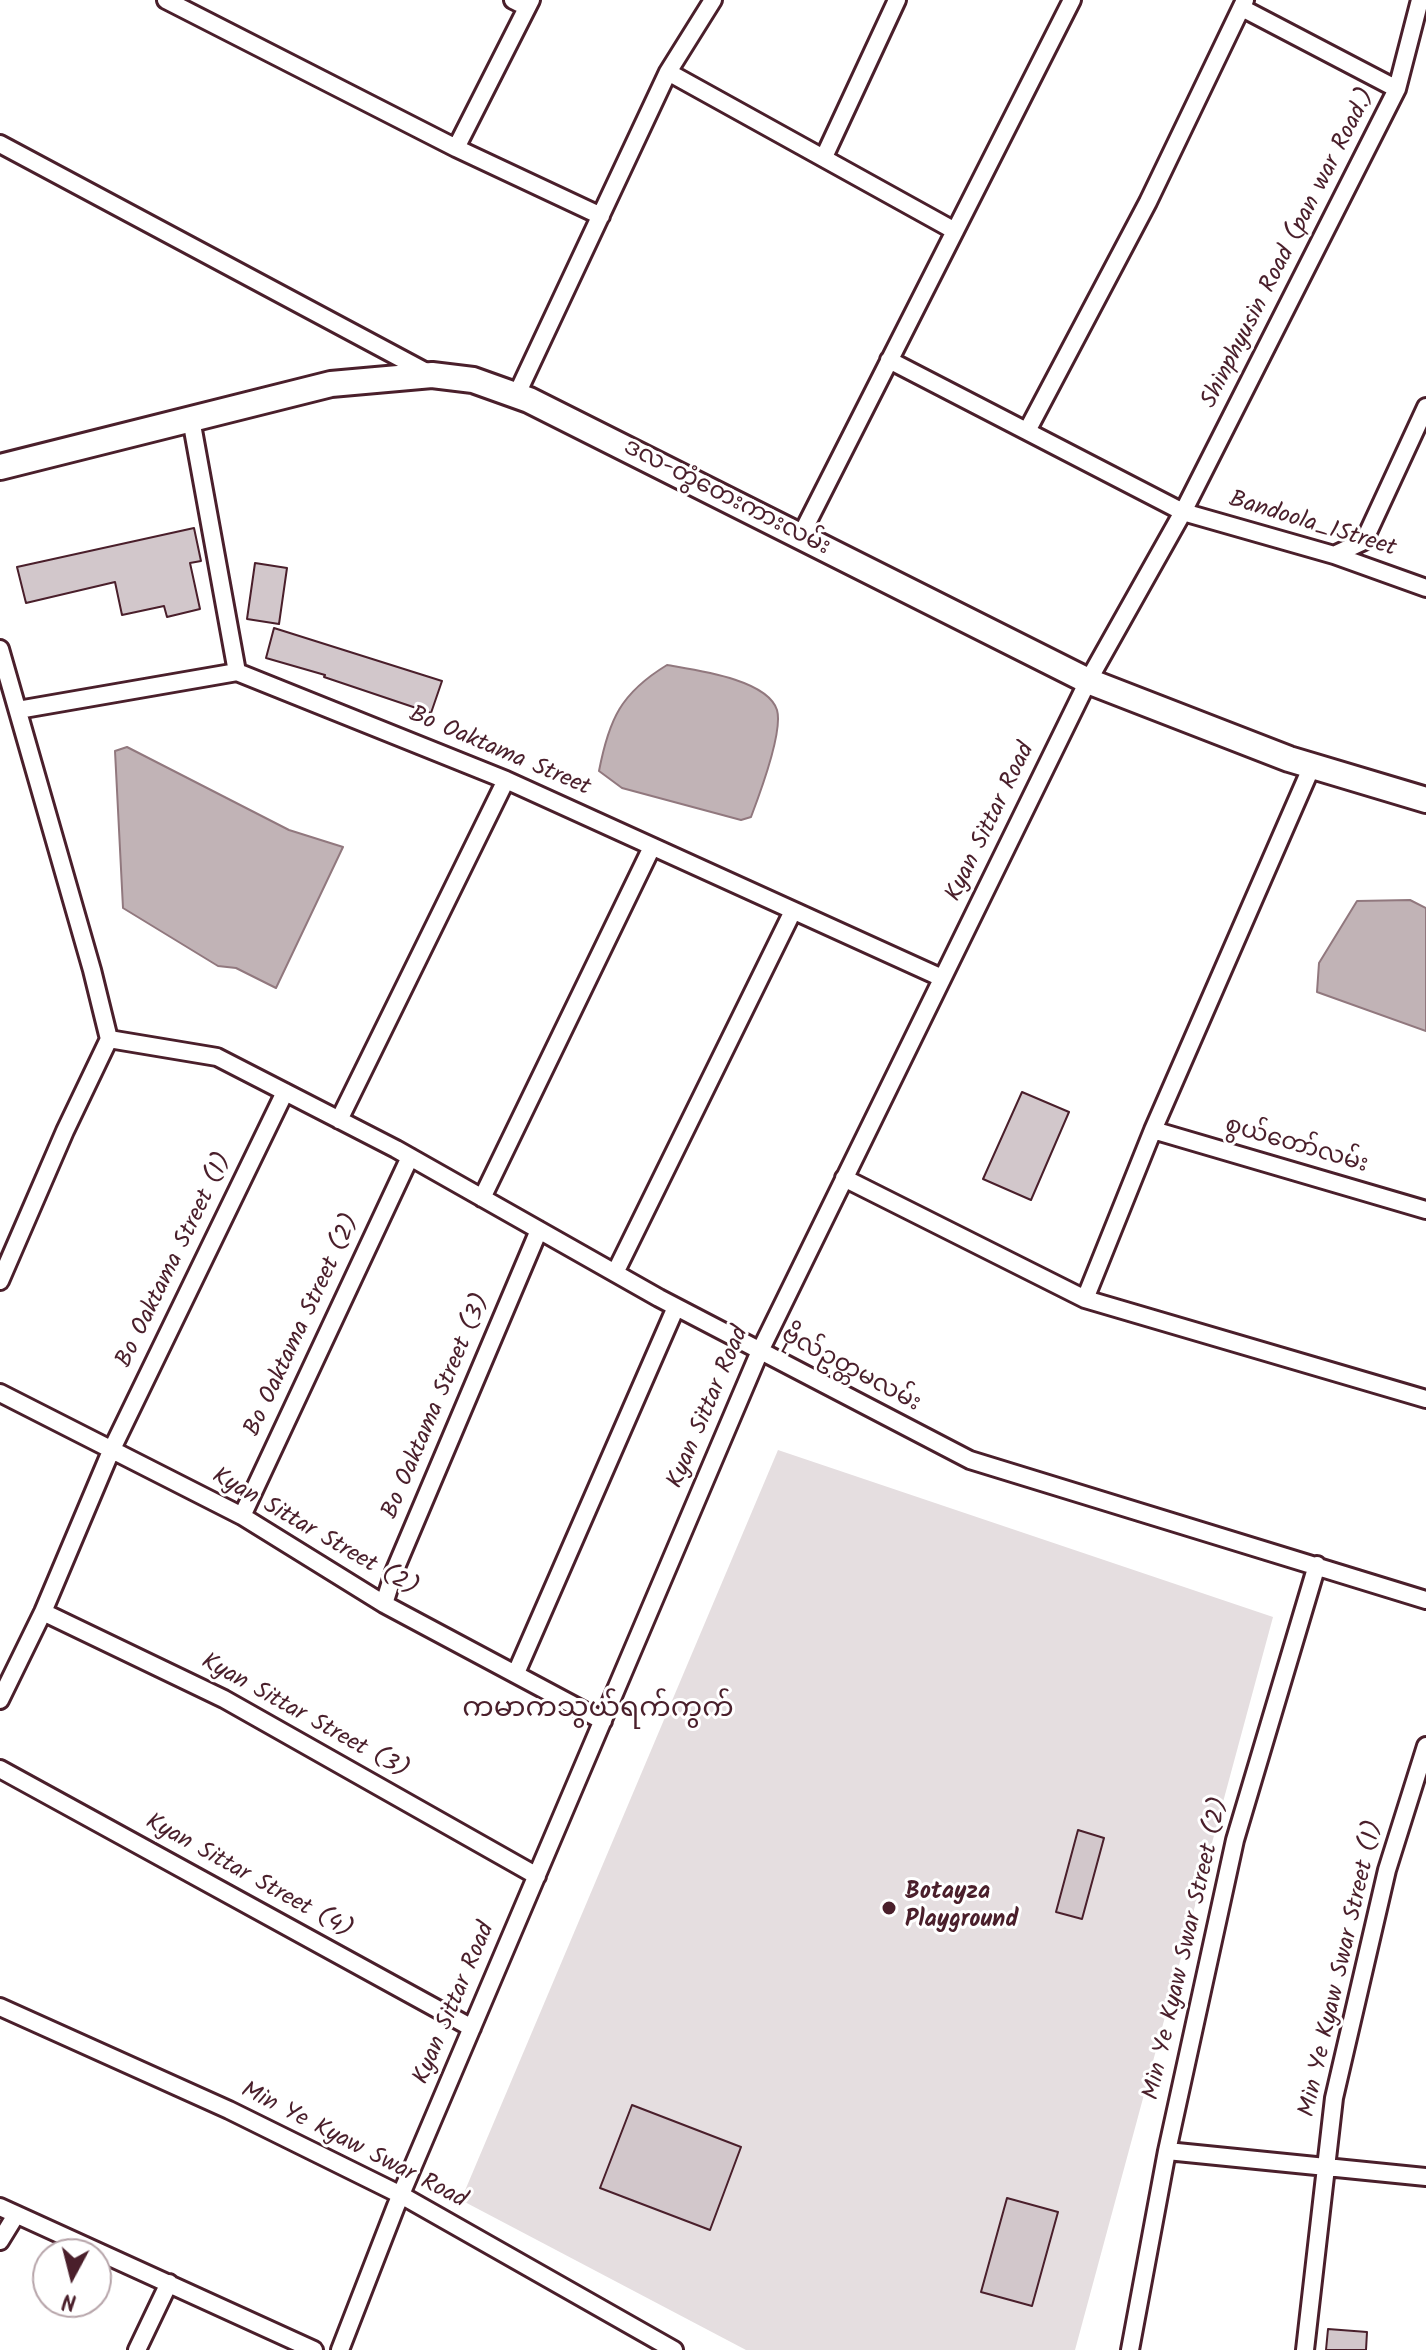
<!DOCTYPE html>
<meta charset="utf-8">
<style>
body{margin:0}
#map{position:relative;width:1426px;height:2350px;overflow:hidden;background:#fff;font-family:Kalam,sans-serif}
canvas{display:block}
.north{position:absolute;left:32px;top:2238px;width:80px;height:80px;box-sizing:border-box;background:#fff;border:2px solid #b7a5aa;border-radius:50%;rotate:187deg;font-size:22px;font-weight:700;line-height:32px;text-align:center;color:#4a1f2b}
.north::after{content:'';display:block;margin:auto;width:28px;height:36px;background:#4a1f2b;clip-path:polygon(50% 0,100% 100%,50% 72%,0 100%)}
</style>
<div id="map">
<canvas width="1426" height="2350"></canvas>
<div class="north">N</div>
</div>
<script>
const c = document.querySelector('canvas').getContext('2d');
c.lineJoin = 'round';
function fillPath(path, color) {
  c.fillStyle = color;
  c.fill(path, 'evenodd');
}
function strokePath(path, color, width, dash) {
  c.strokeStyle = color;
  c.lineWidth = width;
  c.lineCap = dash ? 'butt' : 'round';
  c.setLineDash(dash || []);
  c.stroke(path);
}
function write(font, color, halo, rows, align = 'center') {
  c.font = font + ' Kalam,"Noto Sans Myanmar",sans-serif';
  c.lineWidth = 6;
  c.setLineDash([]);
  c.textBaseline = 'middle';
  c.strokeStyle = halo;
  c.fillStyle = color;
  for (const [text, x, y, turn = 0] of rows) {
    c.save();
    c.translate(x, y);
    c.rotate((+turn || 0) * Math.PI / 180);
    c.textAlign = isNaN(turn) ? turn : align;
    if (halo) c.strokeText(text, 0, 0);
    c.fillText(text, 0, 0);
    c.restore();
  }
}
const green = new Path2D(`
 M 778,1450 L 1273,1617 L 1075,2350 L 746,2350 L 461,2200 Z`);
const water = new Path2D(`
 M 667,665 C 695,670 767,679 777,710 C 783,731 759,796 751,817 L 741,820 L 622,788 L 599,771 C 609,719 621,693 667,665 Z
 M 127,747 L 289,830 L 343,847 L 276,988 L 236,968 L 218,966 L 123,908 L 115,751 Z
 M 1410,900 L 1426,908 L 1426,1031 L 1317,992 L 1319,963 L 1357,901 Z`);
const building = new Path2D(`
 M 194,528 L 201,561 L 190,563 L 200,609 L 167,617 L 164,606 L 122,615 L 115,582 L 26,603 L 17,567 Z
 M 255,563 L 287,568 L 279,624 L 247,619 Z
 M 274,628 L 442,681 L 431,713 L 324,677 L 325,675 L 266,658 Z
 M 1022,1092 L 1069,1112 L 1031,1200 L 983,1179 Z
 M 1078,1830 L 1104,1838 L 1082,1919 L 1056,1912 Z
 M 632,2105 L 741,2147 L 710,2230 L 600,2188 Z
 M 1007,2198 L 1058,2212 L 1032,2306 L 981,2292 Z
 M 1328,2329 L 1367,2332 L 1366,2350 L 1326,2350 Z`);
const street = new Path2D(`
 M 166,0 L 456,148 L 601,216
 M 513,0 L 527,7
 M 713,0 L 668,72 L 955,231
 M 1242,8 L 1397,89
 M 0,144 L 430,374
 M 456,148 L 531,0
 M 824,157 L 897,0
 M 889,360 L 1183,512 L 1334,555 L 1426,588
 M 516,396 L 668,72
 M 191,419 L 237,672
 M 1027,431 L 1148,202 L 1245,0
 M 800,537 L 1072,0
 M 1334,555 L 1364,541 L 1426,407
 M 0,649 L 92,970 L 109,1039 L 65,1131 L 0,1281
 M 18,710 L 237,672 L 506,780 L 942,978
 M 109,1039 L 217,1057 L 396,1149 L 659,1298 L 970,1460 L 1426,1600
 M 339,1120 L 506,780
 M 1153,1130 L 1426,1210
 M 844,1178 L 1085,1299 L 1426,1399
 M 482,1198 L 652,847
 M 615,1273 L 793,911
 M 1085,1299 L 1153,1130 L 1312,766
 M 0,1393 L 242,1516 L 384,1604 L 603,1721
 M 242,1516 L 410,1157
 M 384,1604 L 394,1572 L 539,1230
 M 43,1612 L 224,1699 L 537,1876
 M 516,1673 L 676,1307
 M 0,1700 L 43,1612 L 111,1451 L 285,1092
 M 0,1769 L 472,2028
 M 0,2007 L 229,2110 L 401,2195 L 674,2350
 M 1167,2151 L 1426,2177
 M 0,2207 L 314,2350
 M 0,2241 L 16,2215
 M 137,2350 L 169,2283
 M 340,2350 L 396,2206 L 760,1351 L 1088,681 L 1183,512 L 1397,89 L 1420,0
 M 1130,2350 L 1167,2151 L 1235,1840 L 1317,1565
 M 1305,2350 L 1334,2098 L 1387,1870 L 1426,1746`);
const secondary = new Path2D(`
 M 0,467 L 331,384 L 432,375 L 473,380 L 529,400 L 1088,681 L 1289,759 L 1426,800`);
const markers = [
 [889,1908,8,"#4a1f2b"]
];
const streetNames = [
 ["Shinphyusin Road (pan war Road.)",1290,249,-63],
 ["ဒလ-တွံတေးကားလမ်း",726,499,27],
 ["Bandoola_1Street",1312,526,17],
 ["Bo Oaktama Street",499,753,23],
 ["Kyan Sittar Road",992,823,-64],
 ["စွယ်တော်လမ်း",1296,1147,16],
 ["Bo Oaktama Street (1)",176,1261,-64],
 ["Bo Oaktama Street (2)",304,1326,-65],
 ["ဗိုလ်ဥတ္တမလမ်း",850,1371,28],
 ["Bo Oaktama Street (3)",438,1407,-67],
 ["Kyan Sittar Road",710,1408,-67],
 ["Kyan Sittar Street (2)",314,1534,30],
 ["Kyan Sittar Street (3)",304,1718,29],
 ["Kyan Sittar Street (4)",248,1878,29],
 ["Min Ye Kyaw Swar Street (2)",1188,1949,-77],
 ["Min Ye Kyaw Swar Street (1)",1343,1969,-77],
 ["Kyan Sittar Road",456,2004,-67],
 ["Min Ye Kyaw Swar Road",353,2147,27]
];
const poiNames = [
 ["Botayza",905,1894],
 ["Playground",905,1922]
];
const quarterNames = [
 ["ကမာကသွယ်ရက်ကွက်",598,1711]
];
fillPath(green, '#e5dee0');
fillPath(water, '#c1b3b6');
strokePath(water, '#91787e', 2);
fillPath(building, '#d2c7cb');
strokePath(building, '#4a1f2b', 2);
strokePath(street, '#4a1f2b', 22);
strokePath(secondary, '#4a1f2b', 30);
strokePath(street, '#fff', 16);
strokePath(secondary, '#fff', 24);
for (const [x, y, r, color] of markers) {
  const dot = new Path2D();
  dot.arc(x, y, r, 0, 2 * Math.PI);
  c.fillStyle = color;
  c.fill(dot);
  strokePath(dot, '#fff', 3);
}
write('24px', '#4a1f2b', '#fff', streetNames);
write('bold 24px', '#4a1f2b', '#fff', poiNames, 'left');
write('28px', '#4a1f2b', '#fff', quarterNames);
</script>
